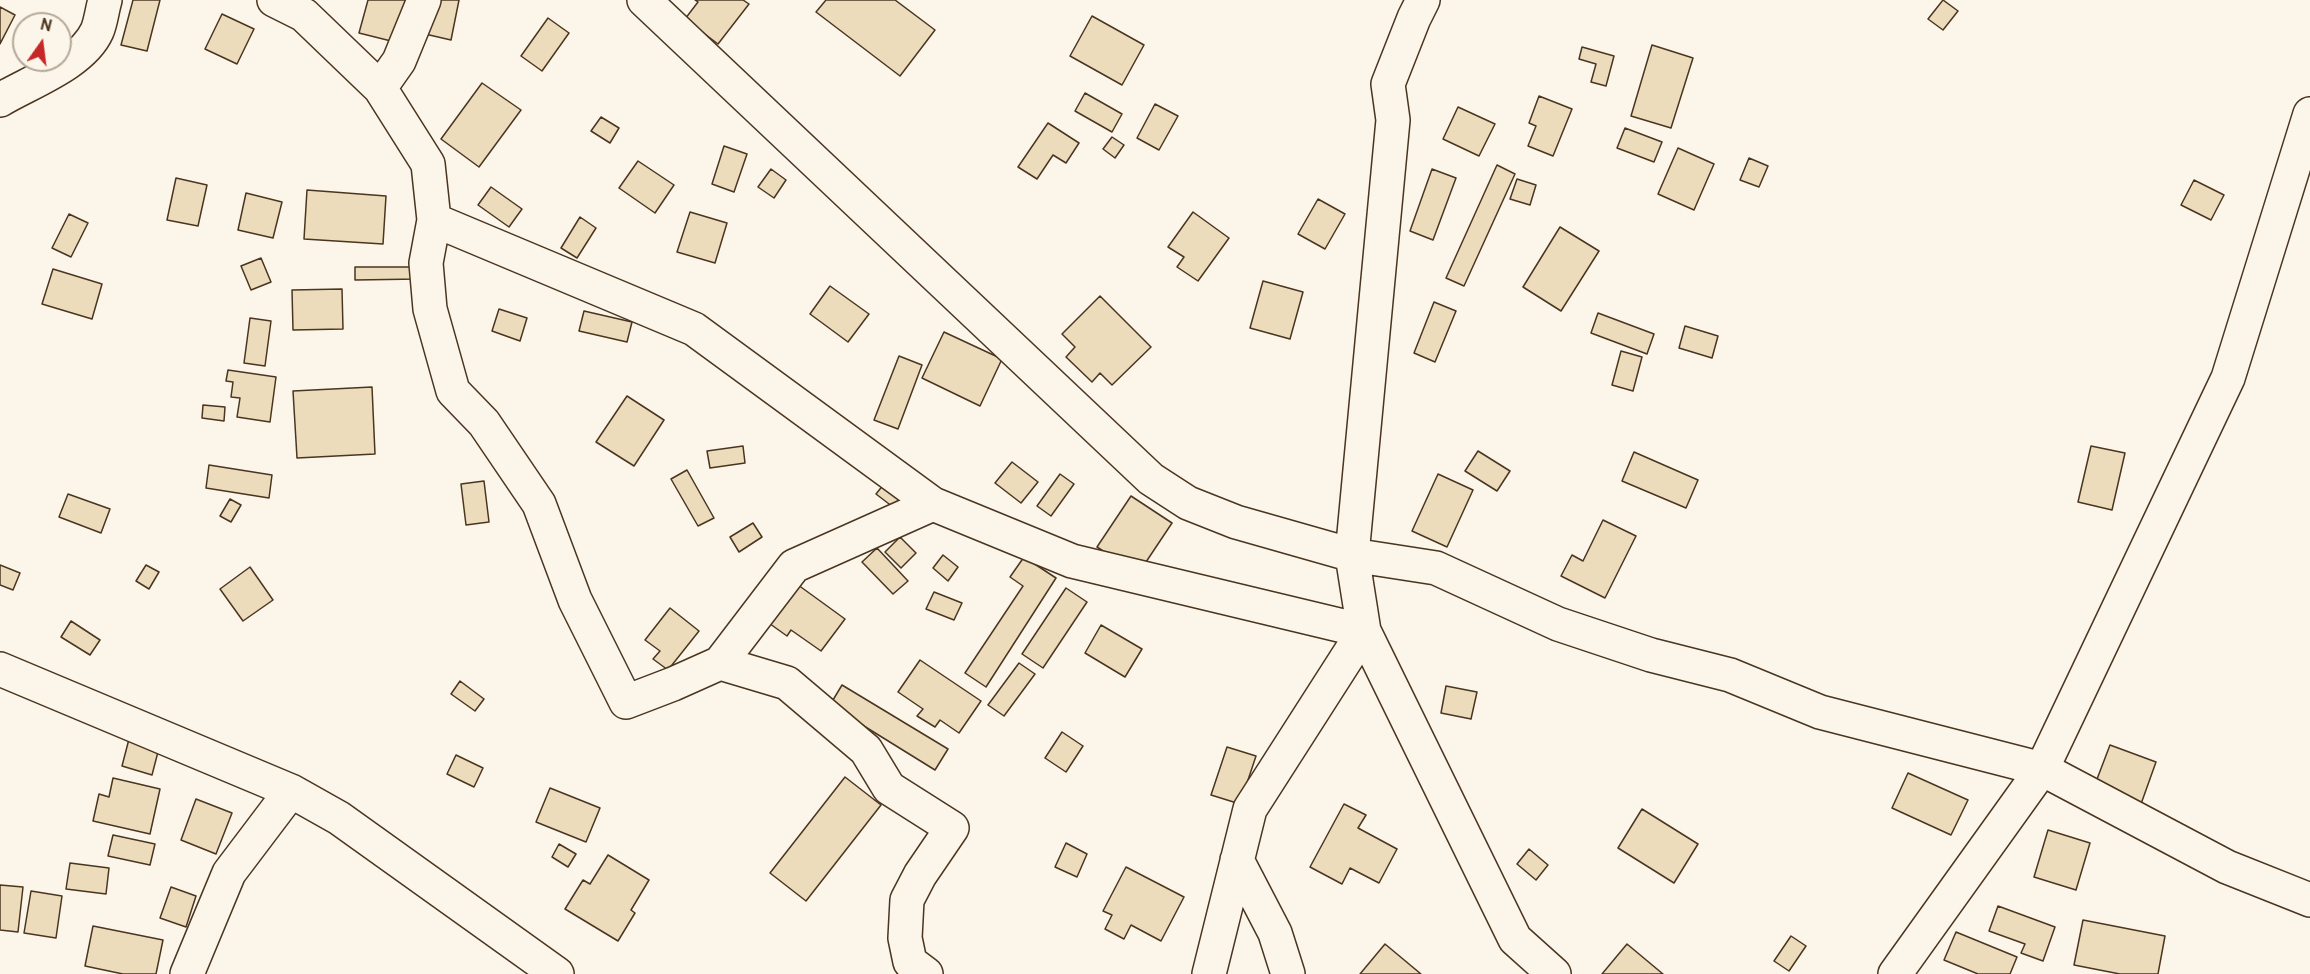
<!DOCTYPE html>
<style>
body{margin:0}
#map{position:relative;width:2310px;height:974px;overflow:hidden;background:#fbf6e9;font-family:Overpass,sans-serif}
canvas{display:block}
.north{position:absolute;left:12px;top:12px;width:60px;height:60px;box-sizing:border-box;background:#fbf6e9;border:2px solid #b4a999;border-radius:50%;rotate:14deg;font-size:16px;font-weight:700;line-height:24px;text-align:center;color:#4a3520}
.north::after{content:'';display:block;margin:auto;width:21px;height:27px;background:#c62828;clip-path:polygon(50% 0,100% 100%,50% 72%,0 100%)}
</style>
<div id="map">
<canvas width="2310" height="974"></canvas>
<div class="north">N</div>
</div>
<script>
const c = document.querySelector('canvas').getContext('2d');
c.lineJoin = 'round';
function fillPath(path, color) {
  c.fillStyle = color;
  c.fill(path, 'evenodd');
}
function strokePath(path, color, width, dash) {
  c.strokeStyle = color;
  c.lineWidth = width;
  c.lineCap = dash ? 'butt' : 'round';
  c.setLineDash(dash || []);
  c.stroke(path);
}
const building = new Path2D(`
 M 133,0 L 160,0 L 147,51 L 121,45 Z
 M 368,0 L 407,0 L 395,42 L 359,33 Z
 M 433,0 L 459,0 L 451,40 L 425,34 Z
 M 695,0 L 743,0 L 749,4 L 718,44 L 685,19 L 698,2 Z
 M 826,0 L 895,0 L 935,30 L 900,76 L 816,12 Z
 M 1943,0 L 1958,11 L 1943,30 L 1928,19 Z
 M 0,7 L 15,15 L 0,44 Z
 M 222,14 L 254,29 L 237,64 L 205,49 Z
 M 1092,16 L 1144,45 L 1122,85 L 1070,56 Z
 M 548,18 L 569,33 L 542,71 L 521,56 Z
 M 1652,45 L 1693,58 L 1671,128 L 1631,116 Z
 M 1582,47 L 1614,56 L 1606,86 L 1591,82 L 1596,64 L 1579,59 Z
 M 482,83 L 521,110 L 479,167 L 441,139 Z
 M 1085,93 L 1122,114 L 1112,132 L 1075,111 Z
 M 1539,96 L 1572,109 L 1553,156 L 1528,146 L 1536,126 L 1529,123 Z
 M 1155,104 L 1178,116 L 1159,150 L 1137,138 Z
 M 1458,107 L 1495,124 L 1479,156 L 1443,139 Z
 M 601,117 L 619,128 L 610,143 L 591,131 Z
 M 1048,123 L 1079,143 L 1066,163 L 1053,155 L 1037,179 L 1018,167 Z
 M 1625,128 L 1662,142 L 1654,162 L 1617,148 Z
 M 1112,137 L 1124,145 L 1115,158 L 1103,149 Z
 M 724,146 L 747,154 L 734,192 L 712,184 Z
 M 1678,148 L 1714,164 L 1694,210 L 1658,194 Z
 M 1749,158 L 1768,166 L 1759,187 L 1740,180 Z
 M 638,161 L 674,185 L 655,213 L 619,188 Z
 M 1497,165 L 1515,174 L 1464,286 L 1446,278 Z
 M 771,169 L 786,180 L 774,198 L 758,187 Z
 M 1432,169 L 1456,178 L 1433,240 L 1410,231 Z
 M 176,178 L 207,185 L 198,226 L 167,220 Z
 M 1517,179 L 1536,185 L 1530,205 L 1510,199 Z
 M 2194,180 L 2224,195 L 2211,220 L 2181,205 Z
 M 491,187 L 522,209 L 509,227 L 478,205 Z
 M 307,190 L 386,196 L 383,244 L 304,239 Z
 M 246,193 L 282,202 L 273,238 L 238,230 Z
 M 1318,199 L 1345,214 L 1325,249 L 1298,234 Z
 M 690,212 L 727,223 L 715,263 L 677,252 Z
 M 1193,212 L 1229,238 L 1198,281 L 1177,267 L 1184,257 L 1168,247 Z
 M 69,214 L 88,223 L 71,257 L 52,248 Z
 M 580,217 L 596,228 L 577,258 L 561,248 Z
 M 1560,227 L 1599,251 L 1561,311 L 1523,287 Z
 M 261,258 L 271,282 L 251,290 L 241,266 Z
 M 355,267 L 419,267 L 419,279 L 355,280 Z
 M 53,269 L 102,284 L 92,319 L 42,304 Z
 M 1263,281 L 1303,292 L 1290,339 L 1250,328 Z
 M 830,286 L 869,314 L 848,342 L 810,314 Z
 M 342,289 L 343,329 L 293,330 L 292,290 Z
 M 1100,296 L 1151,347 L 1112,385 L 1100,373 L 1092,382 L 1066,357 L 1075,347 L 1062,334 Z
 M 1434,302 L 1456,311 L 1435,362 L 1414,353 Z
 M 499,309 L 527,318 L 520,341 L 492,331 Z
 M 584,311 L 632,322 L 627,342 L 579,331 Z
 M 1598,313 L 1654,334 L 1647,354 L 1591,333 Z
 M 250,318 L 271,321 L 265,366 L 244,363 Z
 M 1685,326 L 1718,336 L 1712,358 L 1679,348 Z
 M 944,332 L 1002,359 L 980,406 L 922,378 Z
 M 1621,351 L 1642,357 L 1633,391 L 1612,385 Z
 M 899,356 L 922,365 L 898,429 L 874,420 Z
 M 228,370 L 276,377 L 270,422 L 237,417 L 240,398 L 231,397 L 233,382 L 226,381 Z
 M 372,387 L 375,454 L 297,458 L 293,391 Z
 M 627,396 L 664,420 L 634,466 L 596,442 Z
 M 203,405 L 225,407 L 224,421 L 202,418 Z
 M 743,446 L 745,463 L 710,468 L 707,451 Z
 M 2091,446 L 2125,453 L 2112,510 L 2078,502 Z
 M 1478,451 L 1510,471 L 1497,491 L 1465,471 Z
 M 1634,452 L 1698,480 L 1686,508 L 1622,481 Z
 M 1012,462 L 1038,482 L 1021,503 L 995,483 Z
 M 209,465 L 272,475 L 269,498 L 206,488 Z
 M 687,470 L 714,518 L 698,526 L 671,479 Z
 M 1060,474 L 1074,484 L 1051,516 L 1037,506 Z
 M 1438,474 L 1473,490 L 1447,547 L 1412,531 Z
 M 888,479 L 905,493 L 893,507 L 876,494 Z
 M 484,481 L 489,522 L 466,525 L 461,484 Z
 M 68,494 L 110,509 L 101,533 L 59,517 Z
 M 1131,496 L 1172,523 L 1138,574 L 1097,547 Z
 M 230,499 L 241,505 L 231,522 L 220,516 Z
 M 1603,520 L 1636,536 L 1605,598 L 1561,576 L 1572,555 L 1583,561 Z
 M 753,523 L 762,537 L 739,552 L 730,537 Z
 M 900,537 L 916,553 L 901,568 L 885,552 Z
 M 877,548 L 908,581 L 893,594 L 862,562 Z
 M 943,555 L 958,567 L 948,581 L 933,568 Z
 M 1024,557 L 1056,578 L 986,687 L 965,673 L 1023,586 L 1010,577 Z
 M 0,565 L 20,573 L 13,590 L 0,585 Z
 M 146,565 L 159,572 L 149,589 L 136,581 Z
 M 250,567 L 273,600 L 243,621 L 220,589 Z
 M 794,582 L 845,619 L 821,651 L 791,630 L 787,636 L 766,621 Z
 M 1066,588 L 1087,602 L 1043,668 L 1022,654 Z
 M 934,592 L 962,603 L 954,620 L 926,609 Z
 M 670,608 L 699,631 L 668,670 L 653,659 L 660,651 L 645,640 Z
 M 71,621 L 100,640 L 90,655 L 61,637 Z
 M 1101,625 L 1142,649 L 1125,677 L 1085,653 Z
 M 920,660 L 981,701 L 959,733 L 940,720 L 935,727 L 917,716 L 923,709 L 898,692 Z
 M 1019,663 L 1035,674 L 1004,716 L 988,705 Z
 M 460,681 L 484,699 L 475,711 L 451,694 Z
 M 842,685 L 948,749 L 935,770 L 830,705 Z
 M 1446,686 L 1477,692 L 1471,719 L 1441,713 Z
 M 1062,732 L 1083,746 L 1066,772 L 1045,758 Z
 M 129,739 L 159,748 L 152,775 L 122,766 Z
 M 2110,745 L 2156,762 L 2141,804 L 2094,787 Z
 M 1227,747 L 1256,756 L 1240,804 L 1211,795 Z
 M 456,755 L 483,768 L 474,787 L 447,774 Z
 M 1908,773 L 1968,800 L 1951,835 L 1892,808 Z
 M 845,777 L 881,805 L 806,901 L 770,873 Z
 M 113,778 L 160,789 L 150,834 L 93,821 L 99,794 L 109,797 Z
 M 550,788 L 600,808 L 586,842 L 536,822 Z
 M 196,799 L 232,813 L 216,854 L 181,840 Z
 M 1344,804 L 1366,815 L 1358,828 L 1397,849 L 1379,883 L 1350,868 L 1342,884 L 1310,867 Z
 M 1642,809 L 1698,844 L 1674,883 L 1618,848 Z
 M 2048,830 L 2090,843 L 2076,890 L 2034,877 Z
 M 113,835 L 155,844 L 150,865 L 108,856 Z
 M 1066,843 L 1087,854 L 1077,877 L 1055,867 Z
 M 559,844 L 576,854 L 568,867 L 552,857 Z
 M 1529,849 L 1548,865 L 1536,880 L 1517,864 Z
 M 608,855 L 649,880 L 631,910 L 635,913 L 618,941 L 565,909 L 583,880 L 590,884 Z
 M 70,863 L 109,868 L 106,894 L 66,889 Z
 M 1126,867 L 1184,897 L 1161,941 L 1131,925 L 1124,939 L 1105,929 L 1112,915 L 1103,911 Z
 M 0,885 L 23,887 L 18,932 L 0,930 Z
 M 171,887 L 196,896 L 186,927 L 160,918 Z
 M 31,891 L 62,896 L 56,938 L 24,933 Z
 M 1998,906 L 2055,927 L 2043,961 L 2021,953 L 2025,944 L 1989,931 Z
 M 2083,920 L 2165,936 L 2158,974 L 2120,974 L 2074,965 Z
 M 93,926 L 163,940 L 156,974 L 123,974 L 85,966 Z
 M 1956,932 L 2017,957 L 2010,974 L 1978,974 L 1944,960 Z
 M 1791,936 L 1806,946 L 1789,971 L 1774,961 Z
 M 1385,944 L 1421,974 L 1360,974 Z
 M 1627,944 L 1663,974 L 1602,974 Z`);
const minor = new Path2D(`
 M 274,0 L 304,15 L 380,88 L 428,164 L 434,220 L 426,263 L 430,309 L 453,391 L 484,423 L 539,504 L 575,600 L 626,702 L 673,684 L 720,663 L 794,566 L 933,504
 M 644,0 L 1151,479 L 1188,503 L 1236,522 L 1352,555 L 1436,568 L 1558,624 L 1651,655 L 1730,675 L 1820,712 L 2042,769 L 2227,867 L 2310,900
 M 1423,0 L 1414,18 L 1388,84 L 1393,120 L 1352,555 L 1364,631 L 1515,939 L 1554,974
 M 380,88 L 399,61 L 424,0
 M 0,100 C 30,82 82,64 97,31 C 101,22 102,10 105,0
 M 434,220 L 694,329 L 933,504 L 1072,561 L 1364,631
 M 720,663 L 787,683 L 866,750 L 889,788 L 952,828 L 920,875 L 907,900 L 905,938 L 910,962 L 926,974
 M 0,669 L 291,791 L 339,818 L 557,974
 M 1237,860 L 1275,933 L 1288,974
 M 187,974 L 229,873 L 291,791
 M 1209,974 L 1250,809 L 1364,631
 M 1895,974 L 2042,769 L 2228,378 L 2310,114`);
fillPath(building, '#ecdcbc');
strokePath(building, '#4a3520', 1.5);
strokePath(minor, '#4a3520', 36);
strokePath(minor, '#fbf6e9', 33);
</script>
